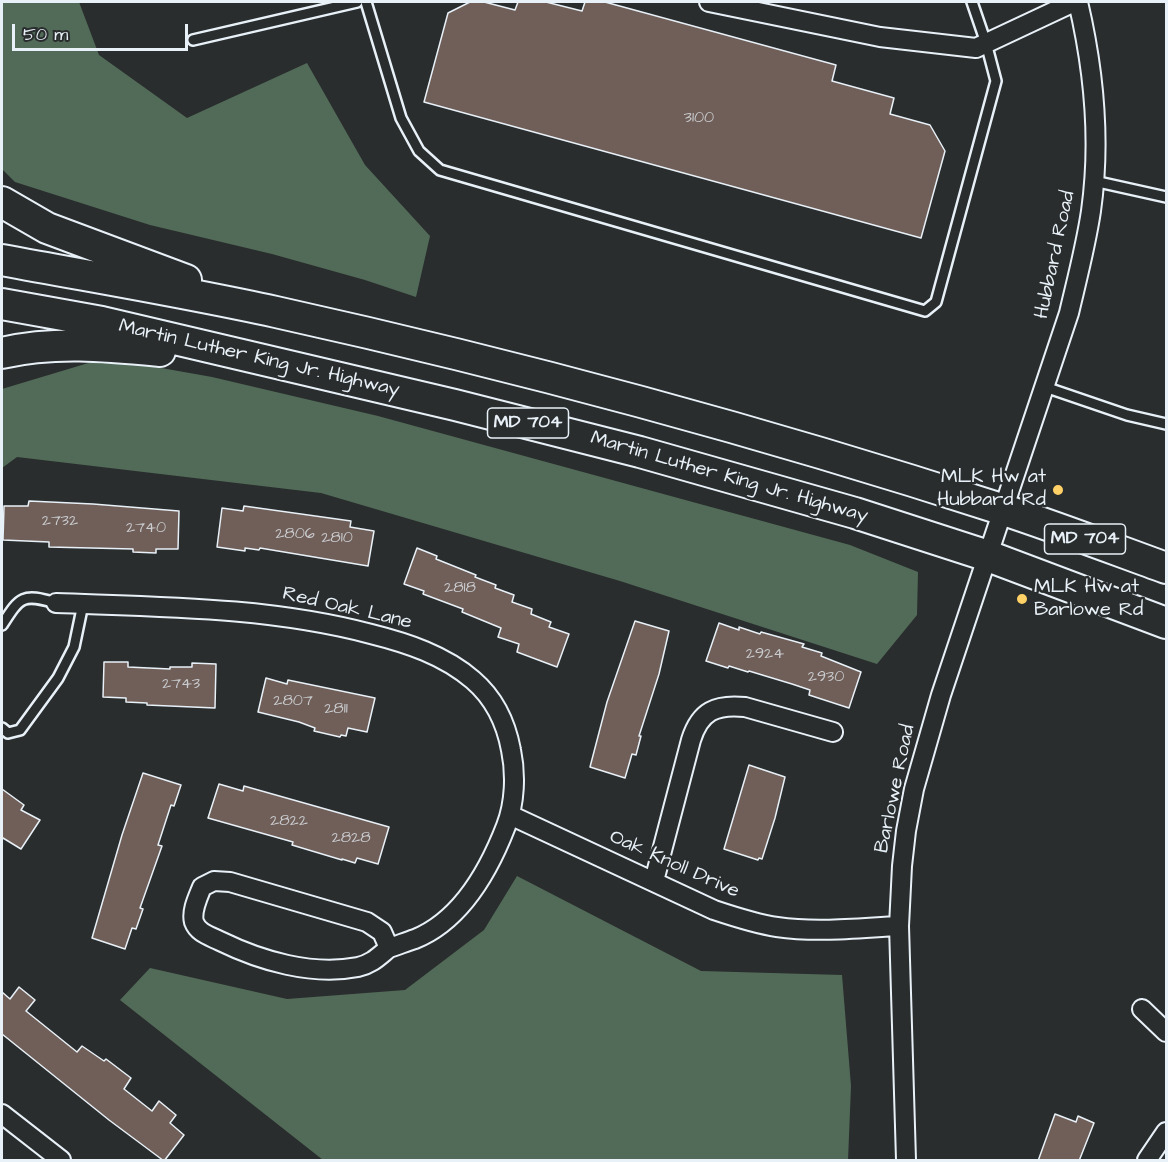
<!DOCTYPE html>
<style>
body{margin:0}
#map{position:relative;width:1168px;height:1162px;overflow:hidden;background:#2a2d2e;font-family:"Architects Daughter",sans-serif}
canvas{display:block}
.frame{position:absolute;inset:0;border:3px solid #e8f1f8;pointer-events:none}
.scale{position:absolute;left:12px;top:24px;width:176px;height:27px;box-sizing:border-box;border:3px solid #e8f1f8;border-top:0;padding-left:8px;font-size:18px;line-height:21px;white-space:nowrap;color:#e8f1f8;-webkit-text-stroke:4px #2a2d2e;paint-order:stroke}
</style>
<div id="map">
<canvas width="1168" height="1162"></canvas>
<div class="frame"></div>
<div class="scale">50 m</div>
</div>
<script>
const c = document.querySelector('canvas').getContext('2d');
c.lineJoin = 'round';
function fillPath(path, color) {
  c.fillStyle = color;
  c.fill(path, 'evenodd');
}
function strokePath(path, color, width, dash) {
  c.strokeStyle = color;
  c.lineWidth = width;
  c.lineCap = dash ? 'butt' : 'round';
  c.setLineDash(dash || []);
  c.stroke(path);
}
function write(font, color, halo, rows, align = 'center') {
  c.font = font + ' "Architects Daughter",sans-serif';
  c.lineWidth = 5;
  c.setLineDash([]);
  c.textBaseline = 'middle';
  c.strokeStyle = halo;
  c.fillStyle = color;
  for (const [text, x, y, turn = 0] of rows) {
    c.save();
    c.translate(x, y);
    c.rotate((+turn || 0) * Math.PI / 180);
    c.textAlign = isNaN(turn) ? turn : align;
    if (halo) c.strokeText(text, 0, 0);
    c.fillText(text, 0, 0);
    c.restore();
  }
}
const green = new Path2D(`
 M 2,2 L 79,2 L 99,55 L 187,118 L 307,63 L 365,165 L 430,236 L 416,297 L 365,280 L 272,254 L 150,225 L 15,182 L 2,169 Z
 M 105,358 L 212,377 L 378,416 L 850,545 L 918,572 L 917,615 L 877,664 L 620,581 L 321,493 L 17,457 L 2,468 L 2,389 Z
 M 517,876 L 701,971 L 842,975 L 851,1086 L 848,1160 L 323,1160 L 120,1000 L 150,968 L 287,999 L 405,990 L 484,930 Z`);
const building = new Path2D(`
 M 470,2 L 484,2 L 515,10 L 518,2 L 546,2 L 582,11 L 585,2 L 605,2 L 836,65 L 832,81 L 894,98 L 890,114 L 930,125 L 945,151 L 921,238 L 424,102 L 448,13 Z
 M 29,501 L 93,504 L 179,511 L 178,549 L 156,549 L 156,553 L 133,552 L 133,549 L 49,547 L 49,542 L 3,540 L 4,506 L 28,506 Z
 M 244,506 L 351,521 L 350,527 L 374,531 L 368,566 L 260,548 L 259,550 L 245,548 L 245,551 L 217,547 L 222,508 L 243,511 Z
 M 417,548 L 437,556 L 436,559 L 476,575 L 475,577 L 496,585 L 495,588 L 514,595 L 512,602 L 532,609 L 531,614 L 551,622 L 549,627 L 569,634 L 557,667 L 517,652 L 519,644 L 498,637 L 501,628 L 462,612 L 463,609 L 423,594 L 424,591 L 404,584 Z
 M 635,621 L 669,631 L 659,674 L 639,736 L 641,736 L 636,755 L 632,754 L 625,778 L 590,767 L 607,702 Z
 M 719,623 L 739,630 L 739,627 L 760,634 L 761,632 L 804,644 L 802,647 L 822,653 L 821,656 L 861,672 L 849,708 L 809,695 L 810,690 L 792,684 L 749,671 L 748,672 L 729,666 L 728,668 L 706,661 Z
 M 104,662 L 128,662 L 128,667 L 170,669 L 170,667 L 192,667 L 192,663 L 216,664 L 215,708 L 147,705 L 147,703 L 126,702 L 126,698 L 103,697 Z
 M 266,678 L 287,684 L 288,680 L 375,698 L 367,732 L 348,728 L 346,736 L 341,735 L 340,737 L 314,731 L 315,728 L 299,722 L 258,712 Z
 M 749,765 L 785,777 L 775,818 L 762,859 L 759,858 L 758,860 L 724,849 Z
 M 143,773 L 181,785 L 174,806 L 171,805 L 158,845 L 162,846 L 140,908 L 143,909 L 136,929 L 132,928 L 125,949 L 92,938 L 122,835 Z
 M 219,784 L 243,791 L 244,786 L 389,827 L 378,864 L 357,858 L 355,863 L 342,859 L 342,860 L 292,845 L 293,842 L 208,818 Z
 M 2,789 L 24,805 L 21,810 L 40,820 L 21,849 L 3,838 L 2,840 Z
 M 19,987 L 35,1000 L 26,1011 L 77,1052 L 82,1046 L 104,1061 L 106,1059 L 131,1078 L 124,1089 L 152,1111 L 159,1101 L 176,1115 L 170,1123 L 184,1135 L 164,1161 L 109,1120 L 2,1034 L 2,992 L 10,999 Z
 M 1055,1114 L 1076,1122 L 1078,1116 L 1094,1123 L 1079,1161 L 1038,1161 Z`);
const lane = new Path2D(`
 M 366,2 L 401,118 L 419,151 L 440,170 L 925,311 L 936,302 L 996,81 L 986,43 L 972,2
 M 193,40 L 357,2
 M 1094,181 L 1166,197
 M 1045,387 L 1127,415 L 1166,424
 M 2,625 C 20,597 22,593 56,603
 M 2,728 L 8,733 L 20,730 L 58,678 L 74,647 L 83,604`);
const street = new Path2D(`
 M 709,2 L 880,37 L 976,48 L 1074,2
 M 56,603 C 161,607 269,607 371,634 C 407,643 444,655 473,680 C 494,698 506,723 511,750 C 516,774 515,803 506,826 C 489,870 462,920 415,939 C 406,942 398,945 389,948
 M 510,815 L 714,910 C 735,917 756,924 777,927 C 817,933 859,928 899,926
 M 214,881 L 230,882 L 367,922 L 382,932 L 389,948 C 379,956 372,964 358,967 C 312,976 261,961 220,941 C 210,936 198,933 194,922 C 191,911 198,897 202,887 Z
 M 654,881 L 691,740 C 700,711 716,704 745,707 L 833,732
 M 1142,1009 L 1166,1032
 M 2,1114 L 61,1160
 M 906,1160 L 899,926 L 902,866 L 906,831 L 914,789 L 941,695 L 1069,313 C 1077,279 1086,245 1091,211 C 1101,140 1094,70 1078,2
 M 1147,1160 L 1166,1132`);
const primary = new Path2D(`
 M 2,202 L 47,228 L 186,280
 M 2,260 C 93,277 185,292 276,312 C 520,366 763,432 1001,509 C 1056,527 1111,548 1166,568
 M 2,304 L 102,322 L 455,405 L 640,452 L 855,513 L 988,556 L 1166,623
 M 2,353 C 54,341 106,346 160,351`);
const markers = [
 [1058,490,6,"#ffd166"],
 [1022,599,6,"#ffd166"]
];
const numberNames = [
 ["3100",699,119],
 ["2732",60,522],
 ["2740",146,529],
 ["2806",295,535],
 ["2810",337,539],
 ["2818",460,589],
 ["2924",765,655],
 ["2930",826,678],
 ["2743",181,685],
 ["2807",293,702],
 ["2811",336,710],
 ["2822",289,822],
 ["2828",351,839]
];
const shields = [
 [528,423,81],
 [1085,539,81]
];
const shieldNames = [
 ["MD 704",528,423],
 ["MD 704",1085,539]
];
const streetNames = [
 ["Hubbard Road",1056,255,-78],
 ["Martin Luther King Jr. Highway",259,359,13],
 ["Martin Luther King Jr. Highway",729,478,16],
 ["Red Oak Lane",347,609,13],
 ["Barlowe Road",896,789,-78],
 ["Oak Knoll Drive",674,865,24]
];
const poiNames = [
 ["MLK Hw at",1046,478],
 ["Hubbard Rd",1046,501],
 ["MLK Hw at",1034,588,"left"],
 ["Barlowe Rd",1034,611,"left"]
];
fillPath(green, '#526b58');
fillPath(building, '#705f58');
strokePath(building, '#e8f1f8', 1.5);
strokePath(lane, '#e8f1f8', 14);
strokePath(street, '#e8f1f8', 22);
strokePath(primary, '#e8f1f8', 34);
strokePath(lane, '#2a2d2e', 9);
strokePath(street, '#2a2d2e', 18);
strokePath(primary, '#2a2d2e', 30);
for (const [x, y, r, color] of markers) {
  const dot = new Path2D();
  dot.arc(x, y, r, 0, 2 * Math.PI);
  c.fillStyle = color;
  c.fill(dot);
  strokePath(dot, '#2a2d2e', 2);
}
write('16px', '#caccd0', null, numberNames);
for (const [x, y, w] of shields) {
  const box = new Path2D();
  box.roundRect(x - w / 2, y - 15, w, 30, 4.5);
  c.fillStyle = '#2a2d2e';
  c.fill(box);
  strokePath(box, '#e8f1f8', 1.5);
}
write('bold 18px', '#e8f1f8', null, shieldNames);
write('20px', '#e8f1f8', '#2a2d2e', streetNames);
write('20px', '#e8f1f8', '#2a2d2e', poiNames, 'right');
</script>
